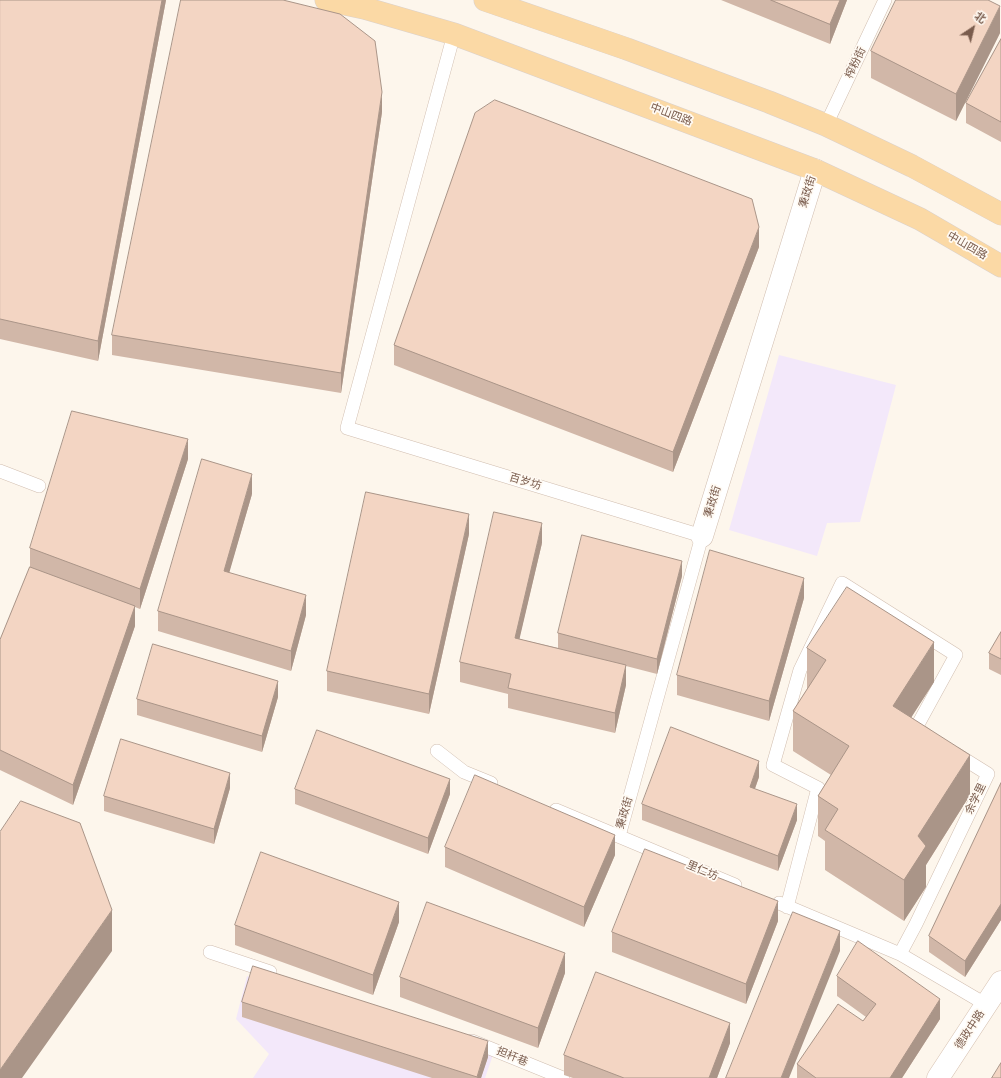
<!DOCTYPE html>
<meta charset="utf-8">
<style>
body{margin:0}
#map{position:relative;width:1001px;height:1078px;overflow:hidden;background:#fdf6ec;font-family:"DejaVu Sans","Noto Sans SC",sans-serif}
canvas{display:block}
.north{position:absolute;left:953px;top:8px;width:40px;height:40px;-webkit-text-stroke:3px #fffaf3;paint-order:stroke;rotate:35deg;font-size:11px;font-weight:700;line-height:16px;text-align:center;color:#7a5c4d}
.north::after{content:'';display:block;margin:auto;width:14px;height:18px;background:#7a5c4d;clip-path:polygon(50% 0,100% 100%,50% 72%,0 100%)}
</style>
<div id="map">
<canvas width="1001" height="1078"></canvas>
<div class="north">北</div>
</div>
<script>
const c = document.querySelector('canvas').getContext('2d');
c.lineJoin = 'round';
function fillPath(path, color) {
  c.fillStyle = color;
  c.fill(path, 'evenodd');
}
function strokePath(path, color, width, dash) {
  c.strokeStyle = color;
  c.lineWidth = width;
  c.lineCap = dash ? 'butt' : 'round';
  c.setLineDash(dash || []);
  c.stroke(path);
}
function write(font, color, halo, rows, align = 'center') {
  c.font = font + ' "DejaVu Sans","Noto Sans SC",sans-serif';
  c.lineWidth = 3.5;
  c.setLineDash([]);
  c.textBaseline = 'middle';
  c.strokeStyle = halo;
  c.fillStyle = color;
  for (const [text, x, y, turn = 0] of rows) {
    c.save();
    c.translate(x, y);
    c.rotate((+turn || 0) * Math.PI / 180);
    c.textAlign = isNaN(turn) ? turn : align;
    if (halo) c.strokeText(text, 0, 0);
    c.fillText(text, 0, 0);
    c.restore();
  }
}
const education = new Path2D(`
 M 779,355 L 896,385 L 860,522 L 827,523 L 817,556 L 729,530 Z
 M 247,976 L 493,1055 L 485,1078 L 253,1078 L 269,1054 L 236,1019 Z`);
const lane = new Path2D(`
 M 454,34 L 347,428 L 702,536 L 619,836
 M 826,125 L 885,0
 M 0,471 L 39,486
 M 437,751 L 464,772 L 491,783
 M 556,810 L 735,885
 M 779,903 L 900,954 L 987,1005
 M 787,907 L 818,788 L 773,765 L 800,670 L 842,583 L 956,655 L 916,728 L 926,735
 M 210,952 L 270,972
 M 900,954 L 916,924 L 988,774 L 956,754
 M 472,1041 L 563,1078`);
const street = new Path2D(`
 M 702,536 L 815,170`);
const secondary = new Path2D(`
 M 938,1078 L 1001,982`);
const primary = new Path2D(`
 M 326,0 L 364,8 L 454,34 L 815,170 L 920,219 L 1001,266
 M 485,0 L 627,49 L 769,102 L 826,125 L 912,166 L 1001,214`);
const wall = new Path2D(`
 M 0,0 L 166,0 L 98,361 L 0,339 Z
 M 721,0 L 847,0 L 830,44 Z
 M 1000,33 L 956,121 L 871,78 L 871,51 Z
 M 1001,39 L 1001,142 L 966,123 L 966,103 Z
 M 382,112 L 341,393 L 112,355 L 112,335 Z
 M 759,247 L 673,472 L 394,365 L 394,345 Z
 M 188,459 L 140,609 L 135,607 L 135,626 L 73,805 L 0,770 L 0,640 L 30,567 L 30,548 Z
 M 252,494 L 229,572 L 306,615 L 291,671 L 158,631 L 158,611 Z
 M 469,534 L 429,714 L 327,691 L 327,671 Z
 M 542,543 L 519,639 L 558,648 L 558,633 L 682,576 L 657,674 L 626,666 L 626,685 L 615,733 L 508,708 L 508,694 L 460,682 L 460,662 Z
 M 804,598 L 769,721 L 677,695 L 677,675 Z
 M 1001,632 L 1001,675 L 989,669 L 989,653 Z
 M 807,648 L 934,682 L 911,717 L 970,795 L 926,865 L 926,887 L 904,921 L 825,870 L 825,841 L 818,836 L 818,796 L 831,775 L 793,751 L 793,711 L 807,689 Z
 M 278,697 L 262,752 L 137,715 L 137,699 Z
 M 759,777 L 755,789 L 797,820 L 778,871 L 642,820 L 642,804 Z
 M 1001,783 L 1001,920 L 965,977 L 929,952 L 929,936 Z
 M 230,788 L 214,844 L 104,811 L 104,796 Z
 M 295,789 L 450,794 L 428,854 L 295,804 Z
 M 445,847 L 615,855 L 584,927 L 445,867 Z
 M 778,921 L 746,1004 L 612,952 L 612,932 Z
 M 399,922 L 373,995 L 235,945 L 235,925 Z
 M 565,973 L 538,1048 L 400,997 L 400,977 Z
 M 837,976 L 940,1019 L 902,1078 L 797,1078 L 797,1064 L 863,1021 L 866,1017 L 837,996 Z
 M 242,1002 L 488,1057 L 481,1078 L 432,1078 L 242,1017 Z
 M 730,1043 L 717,1078 L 573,1078 L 564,1075 L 564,1055 Z`);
const shadedWall = new Path2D(`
 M 162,0 L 166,0 L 98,361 L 98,341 Z
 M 840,0 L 847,0 L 830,44 L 830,24 Z
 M 1000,6 L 1000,33 L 956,121 L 956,94 Z
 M 382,92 L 382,112 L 341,393 L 341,373 Z
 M 759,227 L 759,247 L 673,472 L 673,452 Z
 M 188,439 L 188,459 L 140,609 L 140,589 Z
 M 252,474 L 252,494 L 224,591 L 224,571 Z
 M 469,514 L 469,534 L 429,714 L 429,694 Z
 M 542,523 L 542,543 L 515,658 L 515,638 Z
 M 682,561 L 682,576 L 657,674 L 657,659 Z
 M 804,578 L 804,598 L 769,721 L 769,701 Z
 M 306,595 L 306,615 L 291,671 L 291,651 Z
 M 135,606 L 135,626 L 73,805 L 73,785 Z
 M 934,642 L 934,682 L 893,746 L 893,706 Z
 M 626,665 L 626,685 L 615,733 L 615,713 Z
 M 278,681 L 278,697 L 262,752 L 262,736 Z
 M 970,755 L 970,795 L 926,865 L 926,887 L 904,921 L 904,880 L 918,836 Z
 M 759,761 L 759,777 L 750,802 L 750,787 Z
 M 230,773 L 230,788 L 214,844 L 214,829 Z
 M 450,779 L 450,794 L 428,854 L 428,838 Z
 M 797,804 L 797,820 L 778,871 L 778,856 Z
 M 615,835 L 615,855 L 584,927 L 584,907 Z
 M 778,901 L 778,921 L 746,1004 L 746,984 Z
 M 399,902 L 399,922 L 373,995 L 373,975 Z
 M 1001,904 L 1001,920 L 965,977 L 965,961 Z
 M 112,910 L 112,951 L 22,1078 L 0,1078 L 0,1070 Z
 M 840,931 L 840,951 L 789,1078 L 781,1078 Z
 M 565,953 L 565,973 L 538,1048 L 538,1028 Z
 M 940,999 L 940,1019 L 902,1078 L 890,1078 Z
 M 730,1023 L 730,1043 L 717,1078 L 709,1078 Z
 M 488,1041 L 488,1057 L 481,1078 L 477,1078 Z`);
const building = new Path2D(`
 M 0,0 L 162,0 L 98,341 L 0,319 Z
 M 181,0 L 283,0 L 340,14 L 375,41 L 382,92 L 341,373 L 112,335 Z
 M 771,0 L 840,0 L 830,24 Z
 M 896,0 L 988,0 L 1000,6 L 956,94 L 871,51 Z
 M 1001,39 L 1001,122 L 966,103 Z
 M 495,100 L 752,199 L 759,227 L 673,452 L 394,345 L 475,113 Z
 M 72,411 L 188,439 L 140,589 L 30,548 Z
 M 202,459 L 252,474 L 224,571 L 306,595 L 291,651 L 158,611 Z
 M 366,492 L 469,514 L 429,694 L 327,671 Z
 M 494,512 L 542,523 L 515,638 L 626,665 L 615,713 L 508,688 L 511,674 L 460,662 Z
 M 582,535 L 682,561 L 657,659 L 558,633 Z
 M 710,550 L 804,578 L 769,701 L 677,675 Z
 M 30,567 L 135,606 L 73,785 L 0,750 L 0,640 Z
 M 847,587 L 934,642 L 893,706 L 970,755 L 918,836 L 926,846 L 904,880 L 825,830 L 838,809 L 818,796 L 849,746 L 793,711 L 826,660 L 807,648 Z
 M 1001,632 L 1001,659 L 989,653 Z
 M 153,644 L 278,681 L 262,736 L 137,699 Z
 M 671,727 L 759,761 L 750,787 L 797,804 L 778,856 L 642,804 Z
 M 317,730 L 450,779 L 428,838 L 295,789 Z
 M 121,739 L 230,773 L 214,829 L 104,796 Z
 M 475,775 L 615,835 L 584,907 L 445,847 Z
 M 1001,783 L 1001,904 L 965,961 L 929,936 Z
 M 21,801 L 80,823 L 112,910 L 0,1070 L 0,832 Z
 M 645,849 L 778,901 L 746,984 L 612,932 Z
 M 261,852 L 399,902 L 373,975 L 235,925 Z
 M 427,902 L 565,953 L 538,1028 L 400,977 Z
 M 793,912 L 840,931 L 781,1078 L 726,1078 Z
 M 858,941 L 940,999 L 890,1078 L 816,1078 L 797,1064 L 838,1004 L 863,1021 L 876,1004 L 837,976 Z
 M 253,966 L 488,1041 L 477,1077 L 242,1002 Z
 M 596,972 L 730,1023 L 709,1078 L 624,1078 L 564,1055 Z
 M 1001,1063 L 1001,1078 L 992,1078 Z`);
const streetNames = [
 ["榨粉街",856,63,-65],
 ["中山四路",671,115,21],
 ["秉政街",808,192,-73],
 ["中山四路",967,246,30],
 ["百岁坊",525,482,17],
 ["秉政街",713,502,-73],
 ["余学里",976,799,-64],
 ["秉政街",625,813,-74],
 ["里仁坊",702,871,23],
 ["德政中路",970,1030,-57],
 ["担杆巷",512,1057,22]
];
fillPath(education, '#f3e8fa');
strokePath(lane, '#d1beb0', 14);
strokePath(street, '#d1beb0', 23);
strokePath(secondary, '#d6c0b0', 23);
strokePath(primary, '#dad1cd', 23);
strokePath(lane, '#fff', 13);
strokePath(street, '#fff', 22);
strokePath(secondary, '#fff', 22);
strokePath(primary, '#fbd9a5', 22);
fillPath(wall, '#d1b7a8');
fillPath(shadedWall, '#aa9588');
fillPath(building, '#f3d5c3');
strokePath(building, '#aa9588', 1);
write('11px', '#7a5c4d', '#fffaf3', streetNames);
</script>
